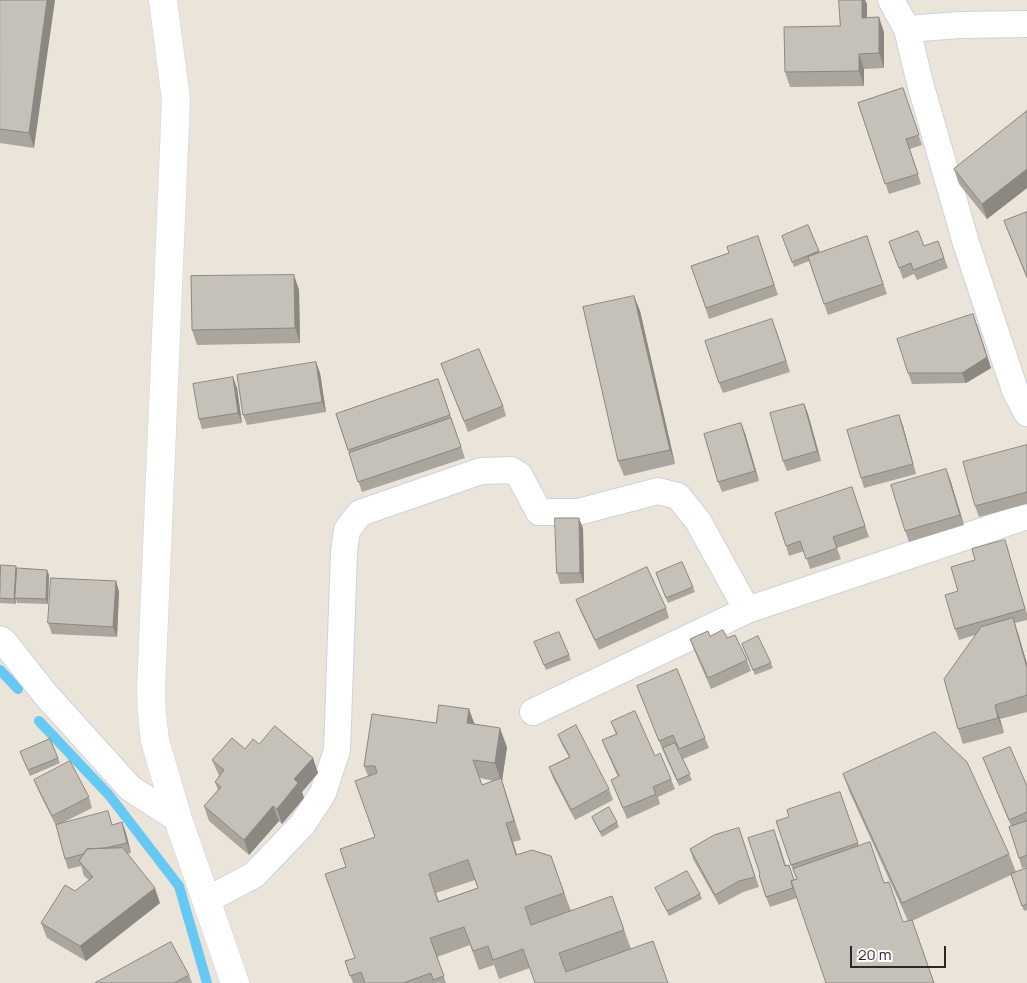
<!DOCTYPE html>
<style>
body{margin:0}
#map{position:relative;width:1027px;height:983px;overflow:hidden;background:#ebe4d8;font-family:Manrope,sans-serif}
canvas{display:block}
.scale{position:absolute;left:850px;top:946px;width:96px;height:22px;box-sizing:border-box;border:2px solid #282828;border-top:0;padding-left:6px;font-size:15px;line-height:18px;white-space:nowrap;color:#282828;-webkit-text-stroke:4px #fff;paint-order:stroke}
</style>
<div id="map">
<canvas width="1027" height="983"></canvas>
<div class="scale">20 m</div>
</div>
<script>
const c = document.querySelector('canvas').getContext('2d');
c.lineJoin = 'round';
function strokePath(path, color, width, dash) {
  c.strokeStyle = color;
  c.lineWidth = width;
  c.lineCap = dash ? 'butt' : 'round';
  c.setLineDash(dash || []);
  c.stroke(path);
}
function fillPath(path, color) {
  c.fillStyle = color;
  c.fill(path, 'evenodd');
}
const stream = new Path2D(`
 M 0,670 L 18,689
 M 39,721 L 109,795 L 179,886 L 207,983`);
const minor = new Path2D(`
 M 891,0 L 907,29 L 920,83 L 966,243 L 1015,390 L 1027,413
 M 907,29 L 960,25 L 1027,24
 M 0,639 L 5,643 L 46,695 L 130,788 L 178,819
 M 533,712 L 747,610
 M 207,900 L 254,875 L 302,825 L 323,793 L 337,750 L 344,552 L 347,530 L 360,513 L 481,471 L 511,470 L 519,475 L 539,512 L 578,512 L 658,491 L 678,496 L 698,521 L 747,610 L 1027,516`);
const tertiary = new Path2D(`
 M 163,0 L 176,100 L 151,689 L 152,714 L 155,741 L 178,819 L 235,983`);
const wall = new Path2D(`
 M 0,0 L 34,148 L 0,143 Z
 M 867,4 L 867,17 L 884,32 L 884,68 L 864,69 L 864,86 L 790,87 L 785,72 Z
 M 903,88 L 922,145 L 910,149 L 921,184 L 889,194 L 858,103 Z
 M 1027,111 L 1027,188 L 987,219 L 959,184 L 954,169 Z
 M 1027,212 L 1027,279 L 1004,221 Z
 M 808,225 L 820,253 L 867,236 L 887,294 L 828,315 L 809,261 L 794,267 L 782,236 Z
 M 758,236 L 778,295 L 709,319 L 691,266 L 729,253 Z
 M 938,241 L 948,268 L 917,280 L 914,274 L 903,279 L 889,242 L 924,246 Z
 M 294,275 L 299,290 L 300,343 L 197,345 L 192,330 Z
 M 634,296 L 640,311 L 675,464 L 624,476 L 618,461 Z
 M 977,324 L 991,368 L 966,383 L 912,384 L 908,373 Z
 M 776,329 L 790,372 L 723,393 L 719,383 Z
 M 316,362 L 320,373 L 326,412 L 247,425 L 243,415 Z
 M 441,364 L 503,406 L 506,416 L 468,432 Z
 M 233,377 L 237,388 L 242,423 L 202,429 L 199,419 Z
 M 438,379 L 465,458 L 362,492 L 336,414 Z
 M 804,404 L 808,414 L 821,461 L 787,471 L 783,461 Z
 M 899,415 L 903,426 L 916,474 L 864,488 L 861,478 Z
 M 745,433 L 759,481 L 722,492 L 718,482 Z
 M 1027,445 L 1027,504 L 979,517 L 975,506 Z
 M 950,479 L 964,525 L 909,542 L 905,531 Z
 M 852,487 L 869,537 L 837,548 L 841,559 L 810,569 L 804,551 L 789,556 L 786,546 Z
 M 583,528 L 584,583 L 560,584 L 557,573 Z
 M 1005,540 L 1008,550 L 1027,614 L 1027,620 L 1015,623 L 1027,664 L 1027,712 L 1000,719 L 1004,733 L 963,744 L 958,729 L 975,635 L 959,640 L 955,629 L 958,591 Z
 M 682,562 L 695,592 L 668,603 L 656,573 Z
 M 17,569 L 49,575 L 48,604 L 17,603 L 16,599 L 16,604 L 0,603 L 0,583 Z
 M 116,581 L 119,592 L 117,637 L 52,634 L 48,623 Z
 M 576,600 L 666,608 L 669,618 L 599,650 L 580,610 Z
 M 710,636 L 727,638 L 747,660 L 751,671 L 711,689 L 694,650 L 690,639 Z
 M 536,647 L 569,655 L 571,660 L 546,670 Z
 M 744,649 L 771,663 L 773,668 L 755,675 Z
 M 637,686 L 705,738 L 709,748 L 683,759 L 677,745 L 676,746 L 692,780 L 679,786 L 663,751 Z
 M 611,722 L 655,756 L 671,779 L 675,789 L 658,797 L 660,804 L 627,819 L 611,780 L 618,777 L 606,750 L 602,740 L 616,734 Z
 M 436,723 L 474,724 L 507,747 L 502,781 L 521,840 L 513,842 L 517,855 L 551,856 L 571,911 L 612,896 L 631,949 L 668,983 L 530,968 L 499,979 L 494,965 L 479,970 L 470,945 L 437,957 L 446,983 L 353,983 L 345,961 L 355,958 L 346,867 L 375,837 L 368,776 L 364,766 ZM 480,778 L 494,781 L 482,785 ZM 475,880 L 478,888 L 439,901 L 436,893 Z
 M 558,735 L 609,789 L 613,800 L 575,820 L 553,778 L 549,767 L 569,757 L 562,745 Z
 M 50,739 L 60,763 L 30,776 L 20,752 Z
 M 259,744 L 313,758 L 318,773 L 302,792 L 304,798 L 282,824 L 279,821 L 249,855 L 209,821 L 204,806 L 218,790 L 215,782 L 219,776 L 212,760 Z
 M 983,758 L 1027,786 L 1027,867 L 1022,868 L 1019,858 L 1011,826 Z
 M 843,774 L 1009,854 L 1016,872 L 1027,868 L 1027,910 L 1024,911 L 1011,875 L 912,921 L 934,983 L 797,898 L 770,907 L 766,897 L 760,874 L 778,840 L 786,866 L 795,880 L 797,879 L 791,865 L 789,817 L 840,792 L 859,846 L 884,883 L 903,922 L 908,921 L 850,793 Z
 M 34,780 L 89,797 L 92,808 L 60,824 L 113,825 L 122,822 L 126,833 L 131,853 L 127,854 L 160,903 L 86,961 L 47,938 L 41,923 L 89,880 L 84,876 L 81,866 L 68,869 L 65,859 L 56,826 L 38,790 Z
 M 592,817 L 617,822 L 619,827 L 602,837 L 594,822 Z
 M 739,828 L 759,887 L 743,892 L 719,905 L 693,859 L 690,849 Z
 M 655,888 L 700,894 L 702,899 L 669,916 Z
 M 189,975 L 192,983 L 95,983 Z`);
const shadedWall = new Path2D(`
 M 47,0 L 55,0 L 34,148 L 29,133 Z
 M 862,0 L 865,0 L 867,4 L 867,32 L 862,18 Z
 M 879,17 L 884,32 L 884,68 L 879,53 Z
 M 859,54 L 864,69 L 864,86 L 859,71 Z
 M 1027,169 L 1027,188 L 987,219 L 982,204 Z
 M 294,275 L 299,290 L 300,343 L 295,328 Z
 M 634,296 L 640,311 L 675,464 L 670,450 Z
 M 973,314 L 991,368 L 966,383 L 962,373 Z
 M 316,362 L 320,373 L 326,412 L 322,402 Z
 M 233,377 L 237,388 L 242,423 L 238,413 Z
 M 804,404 L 808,414 L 821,461 L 817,451 Z
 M 899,415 L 903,426 L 916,474 L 913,464 Z
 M 741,423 L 745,433 L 759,481 L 755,471 Z
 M 946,469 L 950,479 L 964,525 L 960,515 Z
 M 579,518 L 583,528 L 584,583 L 580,573 Z
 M 16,566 L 17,571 L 15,598 L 16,604 L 14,599 Z
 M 47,570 L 49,575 L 48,604 L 46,599 Z
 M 116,581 L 119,592 L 117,637 L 113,627 Z
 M 1013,618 L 1018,633 L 1027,664 L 1027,668 Z
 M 995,705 L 1000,719 L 1004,733 L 998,718 Z
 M 469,709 L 476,728 L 467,723 Z
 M 500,728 L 507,747 L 502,781 L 521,840 L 495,763 Z
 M 313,758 L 318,773 L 302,792 L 304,798 L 282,824 L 277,809 L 294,779 Z
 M 273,806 L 279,821 L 249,855 L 244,840 Z
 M 122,822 L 126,833 L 131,853 L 127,843 Z
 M 506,823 L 513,842 L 523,874 L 516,855 Z
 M 155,888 L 160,903 L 86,961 L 80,946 Z`);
const building = new Path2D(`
 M 0,0 L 47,0 L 29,133 L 0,129 Z
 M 839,0 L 862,0 L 862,18 L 879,17 L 879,53 L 859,54 L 859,71 L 785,72 L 784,27 L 840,26 Z
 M 903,88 L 919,135 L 906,139 L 918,174 L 885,184 L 858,103 Z
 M 1027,111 L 1027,169 L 982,204 L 954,169 Z
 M 1027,212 L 1027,277 L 1004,221 Z
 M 808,225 L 819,251 L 792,262 L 782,236 Z
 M 918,231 L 924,246 L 938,241 L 944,258 L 913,270 L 911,263 L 899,268 L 889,242 Z
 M 758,236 L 774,285 L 706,308 L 691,266 L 729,253 L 727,247 Z
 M 867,236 L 883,284 L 824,304 L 808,257 Z
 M 294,275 L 295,328 L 192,330 L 191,276 Z
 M 634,296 L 670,450 L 618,461 L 583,307 Z
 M 973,314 L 987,357 L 962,373 L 908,373 L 897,339 Z
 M 772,319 L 786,361 L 719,383 L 705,341 Z
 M 479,349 L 503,406 L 464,421 L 441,364 Z
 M 316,362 L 322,402 L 243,415 L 237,375 Z
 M 233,377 L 238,413 L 199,419 L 193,384 Z
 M 438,379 L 450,415 L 348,450 L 336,414 Z
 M 804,404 L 817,451 L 783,461 L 770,413 Z
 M 899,415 L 913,464 L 861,478 L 847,430 Z
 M 451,418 L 461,447 L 358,482 L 349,453 Z
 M 741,423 L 755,471 L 718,482 L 704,434 Z
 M 1027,445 L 1027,492 L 975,506 L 963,462 Z
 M 946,469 L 960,515 L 905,531 L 891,485 Z
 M 852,487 L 865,526 L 833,537 L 837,548 L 806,559 L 800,541 L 786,546 L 775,513 Z
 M 555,518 L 579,518 L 580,573 L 557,573 Z
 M 1005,540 L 1025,609 L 955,629 L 945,595 L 958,591 L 951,567 L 975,560 L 972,549 Z
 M 682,562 L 693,587 L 666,598 L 656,573 Z
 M 1,565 L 16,566 L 14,599 L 0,598 Z
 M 647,567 L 666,608 L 595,640 L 576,600 Z
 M 17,568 L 47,570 L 46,599 L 15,598 Z
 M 51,578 L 116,581 L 113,627 L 48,623 Z
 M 1013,618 L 1027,668 L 1027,695 L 995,705 L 998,718 L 958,729 L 944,679 L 981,627 Z
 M 723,630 L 727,638 L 735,635 L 747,660 L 708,678 L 690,639 L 708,631 L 710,636 Z
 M 559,632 L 569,655 L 544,665 L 534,642 Z
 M 758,636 L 771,663 L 753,670 L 742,644 Z
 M 677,669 L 705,738 L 679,749 L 673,735 L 659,741 L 637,686 Z
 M 439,705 L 469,709 L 467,723 L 500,728 L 495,763 L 473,760 L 482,785 L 501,778 L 514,821 L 506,823 L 516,855 L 532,850 L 551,856 L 564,893 L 525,907 L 531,925 L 612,896 L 624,930 L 559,953 L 566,972 L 653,941 L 668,983 L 535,983 L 523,949 L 493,960 L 488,946 L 473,951 L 464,927 L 430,938 L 444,976 L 433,980 L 431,973 L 403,983 L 365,983 L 361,972 L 350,976 L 345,961 L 355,958 L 325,874 L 346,867 L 340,849 L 375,837 L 355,781 L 377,773 L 375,766 L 364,766 L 372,714 L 436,723 ZM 468,860 L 478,888 L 438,902 L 429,874 Z
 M 635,711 L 655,756 L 660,753 L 671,779 L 653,787 L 656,794 L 623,808 L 611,780 L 619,776 L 602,740 L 617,734 L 611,722 Z
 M 576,725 L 609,789 L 571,810 L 549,767 L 570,757 L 558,735 Z
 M 275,726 L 313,758 L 294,779 L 298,783 L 277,809 L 273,806 L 244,840 L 204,806 L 221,787 L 215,782 L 224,770 L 212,760 L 232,738 L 245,749 L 253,739 L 259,744 Z
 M 935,732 L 967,762 L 1009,854 L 902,903 L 843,774 Z
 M 50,739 L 58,758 L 28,770 L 20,752 Z
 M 675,743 L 690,774 L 677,780 L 663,748 Z
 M 1010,747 L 1027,786 L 1027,812 L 1009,820 L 983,758 Z
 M 70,761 L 89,797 L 52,816 L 34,780 Z
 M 840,792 L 858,843 L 791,865 L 776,821 L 789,817 L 787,810 Z
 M 609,807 L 617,822 L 600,832 L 592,817 Z
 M 108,811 L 112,825 L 122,822 L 127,843 L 105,848 L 87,849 L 83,854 L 65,859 L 56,825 Z
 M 1027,821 L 1027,855 L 1019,858 L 1009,827 Z
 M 739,828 L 755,877 L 739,881 L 715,895 L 690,849 L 714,835 Z
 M 774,830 L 785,866 L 789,865 L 794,880 L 791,881 L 793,888 L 766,897 L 759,875 L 760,874 L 748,838 Z
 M 870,842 L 884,883 L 889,882 L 903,922 L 912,920 L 934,983 L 826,983 L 791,881 L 797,879 L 793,869 Z
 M 123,848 L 155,888 L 80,946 L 41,923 L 65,885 L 75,891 L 93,877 L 79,861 L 87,849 Z
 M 1027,868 L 1027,904 L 1022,906 L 1011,874 Z
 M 687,871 L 700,894 L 667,911 L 655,888 Z
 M 171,942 L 189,975 L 174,983 L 95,983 Z`);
strokePath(stream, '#65c9f3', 10);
strokePath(minor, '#ced1e2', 28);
strokePath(tertiary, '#ced1e2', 29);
strokePath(minor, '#fff', 26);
strokePath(tertiary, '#fff', 28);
fillPath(wall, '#aaa69e');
fillPath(shadedWall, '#8b8781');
fillPath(building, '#c6c1b8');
strokePath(building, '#8b8781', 1);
</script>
